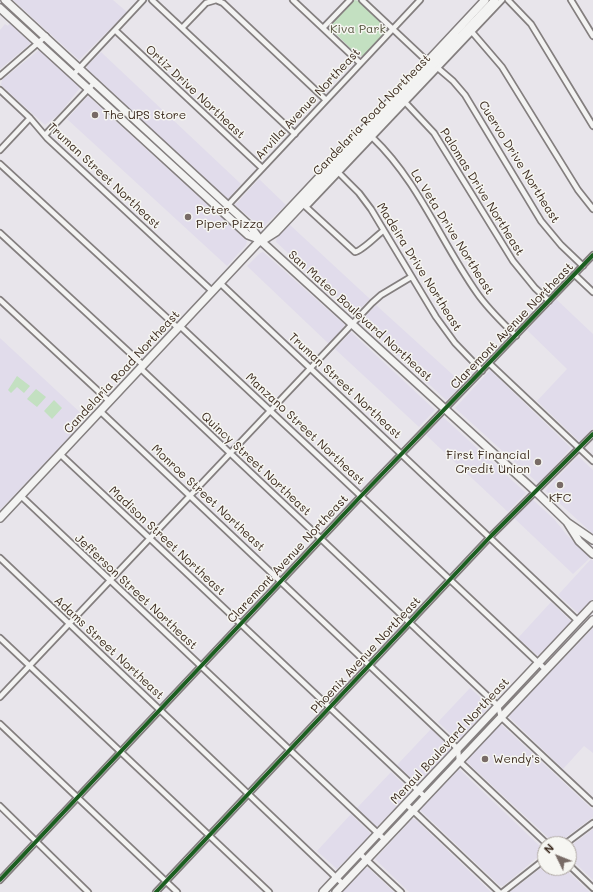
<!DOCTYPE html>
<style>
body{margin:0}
#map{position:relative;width:593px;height:892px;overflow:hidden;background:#e8e5eb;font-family:Mali,sans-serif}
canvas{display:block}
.north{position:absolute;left:537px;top:836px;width:40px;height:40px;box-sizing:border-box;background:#f6f6f2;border:1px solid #aba49d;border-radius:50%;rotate:313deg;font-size:11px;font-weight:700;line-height:16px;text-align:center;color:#3b2a1e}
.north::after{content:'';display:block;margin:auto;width:14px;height:18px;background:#786b66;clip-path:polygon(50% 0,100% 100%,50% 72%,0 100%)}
</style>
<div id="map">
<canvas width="593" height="892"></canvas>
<div class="north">N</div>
</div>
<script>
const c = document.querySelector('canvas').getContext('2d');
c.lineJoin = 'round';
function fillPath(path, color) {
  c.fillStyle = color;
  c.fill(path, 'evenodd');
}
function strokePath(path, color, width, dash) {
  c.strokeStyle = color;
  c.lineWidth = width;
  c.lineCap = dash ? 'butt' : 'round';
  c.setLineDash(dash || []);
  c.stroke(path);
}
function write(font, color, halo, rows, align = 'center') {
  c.font = font + ' Mali,sans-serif';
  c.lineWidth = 3;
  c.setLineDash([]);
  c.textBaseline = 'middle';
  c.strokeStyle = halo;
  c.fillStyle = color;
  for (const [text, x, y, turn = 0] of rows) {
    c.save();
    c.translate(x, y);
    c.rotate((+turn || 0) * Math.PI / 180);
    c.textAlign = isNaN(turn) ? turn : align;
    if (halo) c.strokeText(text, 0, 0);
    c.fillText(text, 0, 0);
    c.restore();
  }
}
const built = new Path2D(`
 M 13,0 L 113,0 L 127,12 L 79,60 Z
 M 10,23 L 31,43 L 0,69 L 0,30 L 5,24 L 8,26 Z
 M 39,50 L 80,88 L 59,114 L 45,125 L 1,85 L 2,80 Z
 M 101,52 L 241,184 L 228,199 L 87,69 L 87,66 Z
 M 88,96 L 247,241 L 246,245 L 227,266 L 67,119 Z
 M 259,179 L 286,205 L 264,226 L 261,227 L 235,205 Z
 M 289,224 L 370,299 L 355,314 L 276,242 L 277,237 Z
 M 263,252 L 345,325 L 329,344 L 247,266 L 260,253 Z
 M 556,299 L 593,334 L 593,428 L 580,442 L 537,401 L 567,369 L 527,330 Z
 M 376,305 L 463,384 L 448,399 L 446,400 L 361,321 Z
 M 351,332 L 435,410 L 419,427 L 335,349 Z
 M 0,338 L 85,417 L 72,434 L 0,510 Z
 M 490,370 L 571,448 L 539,484 L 455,408 Z
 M 443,417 L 526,493 L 508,512 L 426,435 Z
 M 578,456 L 593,470 L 593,534 L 546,491 L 548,487 Z
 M 532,499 L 554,519 L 566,534 L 590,558 L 573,574 L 514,518 Z
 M 591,559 L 593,561 L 593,599 L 579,614 L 558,595 Z
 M 551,602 L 572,622 L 538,656 L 518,638 Z
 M 593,628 L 593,753 L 584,746 L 563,769 L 508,716 Z
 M 470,688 L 490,706 L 458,741 L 438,722 Z
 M 500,725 L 502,725 L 593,810 L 593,817 L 557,844 L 554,843 L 467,762 L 468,759 Z
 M 431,729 L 451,749 L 418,784 L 397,765 Z
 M 459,769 L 545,851 L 503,886 L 499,885 L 421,811 L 421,809 Z
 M 391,772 L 411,792 L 377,827 L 357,808 Z
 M 351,814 L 371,834 L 337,869 L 317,851 Z
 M 412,819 L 415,819 L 491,892 L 409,892 L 375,859 Z
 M 593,829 L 593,880 L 569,857 L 569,847 Z
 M 545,865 L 545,868 L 564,868 L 590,892 L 510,892 Z
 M 364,868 L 368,868 L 394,892 L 342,892 Z`);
const green = new Path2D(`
 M 355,0 L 359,1 L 385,27 L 385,34 L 363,56 L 357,55 L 330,28 L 332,23 L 351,2 Z
 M 17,376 L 30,386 L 24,393 L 17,387 L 11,393 L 8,390 Z
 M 36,389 L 46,397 L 37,407 L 27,399 Z
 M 54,400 L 62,408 L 52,419 L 44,411 Z`);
const street = new Path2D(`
 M 152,0 L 295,134
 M 293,0 L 360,63
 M 362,0 L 429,63
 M 508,0 L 531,24 L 593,126
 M 571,0 L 593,36
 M 182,28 L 206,3 L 216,0 L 223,3 L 326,100
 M 323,28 L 350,0
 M 115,30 L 262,168
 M 472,32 L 502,67 L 578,190 L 593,209
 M 439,69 L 453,81 L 465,95 L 541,221 L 561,245 L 583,266
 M 73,75 L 143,0
 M 0,76 L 46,36
 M 0,90 L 30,118 L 47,138 L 212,291
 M 404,101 L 434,133 L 513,261 L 535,288 L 549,301
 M 45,135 L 95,82
 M 373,138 C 418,181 441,242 477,293 C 488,309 502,322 516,336
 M 0,150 L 30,118
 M 0,164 L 178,328
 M 339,173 L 359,193 L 371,209 L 436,317 L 455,343 L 482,371
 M 228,205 L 420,0
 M 305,206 L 355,252 C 362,251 376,236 383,231
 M 306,207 L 502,0
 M 0,233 L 143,365
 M 575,275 L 593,292
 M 220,283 L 578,621
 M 0,300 L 109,401
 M 180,326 L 546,670
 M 490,364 L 593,461
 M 140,368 L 498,706 L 501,717 L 593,803
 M 100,411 L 458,749 L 459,761 L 547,844
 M 60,454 L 425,797
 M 21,496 L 385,840
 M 0,558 L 343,884
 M 0,638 L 269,892
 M 0,697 L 372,303 L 381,295 L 411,277
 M 0,724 L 177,892
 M 406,804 L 499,892
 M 0,806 L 88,892
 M 565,844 L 593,823
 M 359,853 L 401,892
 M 569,865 L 593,888
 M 0,880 L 361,496 L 593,255
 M 156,892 L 490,537 L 593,434
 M 503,892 L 545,859`);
const secondary = new Path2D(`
 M 5,0 L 250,226 L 261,241 L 535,491 L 567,522 L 579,541 L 593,554
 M 0,8 L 224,213 L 248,235 L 261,240
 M 265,239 L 276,232 L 495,0
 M 0,518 L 485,0
 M 568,523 L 593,540
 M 323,892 L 593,605
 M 336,892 L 593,620`);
const cycleway = new Path2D(`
 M 0,880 L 361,496 L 593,255
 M 156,892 L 490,537 L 593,434`);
const markers = [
 [95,115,4,"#786b66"],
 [188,217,4,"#786b66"],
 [538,462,4,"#786b66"],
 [560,485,4,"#786b66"],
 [485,759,4,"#786b66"]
];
const parkNames = [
 ["Kiva Park",358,29]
];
const streetNames = [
 ["Ortiz Drive Northeast",195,92,43],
 ["Arvilla Avenue Northeast",308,104,-47],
 ["Candelaria Road Northeast",372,115,-46],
 ["Cuervo Drive Northeast",519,162,58],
 ["Truman Street Northeast",104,176,43],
 ["Palomas Drive Northeast",482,192,58],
 ["La Veta Drive Northeast",452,232,58],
 ["Madeira Drive Northeast",419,267,58],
 ["San Mateo Boulevard Northeast",360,316,42],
 ["Claremont Avenue Northeast",512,326,-46],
 ["Candelaria Road Northeast",122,372,-47],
 ["Truman Street Northeast",345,386,43],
 ["Manzano Street Northeast",305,429,43],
 ["Quincy Street Northeast",256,464,43],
 ["Monroe Street Northeast",208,498,43],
 ["Madison Street Northeast",167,541,43],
 ["Claremont Avenue Northeast",288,559,-47],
 ["Jefferson Street Northeast",136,592,43],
 ["Adams Street Northeast",109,648,43],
 ["Phoenix Avenue Northeast",366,655,-47],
 ["Menaul Boulevard Northeast",450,741,-47]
];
const poiNames = [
 ["The UPS Store",103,115],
 ["Peter",196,210],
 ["Piper Pizza",196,224],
 ["First Financial",530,455,"right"],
 ["Credit Union",530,469,"right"],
 ["KFC",560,498,"center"],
 ["Wendy's",493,759]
];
fillPath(built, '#e1dceb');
fillPath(green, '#c3e0c1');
strokePath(street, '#847f7f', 8);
strokePath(secondary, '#847f7f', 10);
strokePath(street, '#f3f3f2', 4.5);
strokePath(secondary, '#f3f3f2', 7);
strokePath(cycleway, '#1b5e20', 4);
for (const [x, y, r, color] of markers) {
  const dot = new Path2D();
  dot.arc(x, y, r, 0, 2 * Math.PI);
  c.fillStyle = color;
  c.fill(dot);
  strokePath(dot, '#f6f6f2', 1.5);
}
write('12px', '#56563e', '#f6f6f2', parkNames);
write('12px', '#3b2a1e', '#f6f6f2', streetNames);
write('12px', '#3b2a1e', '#f6f6f2', poiNames, 'left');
</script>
